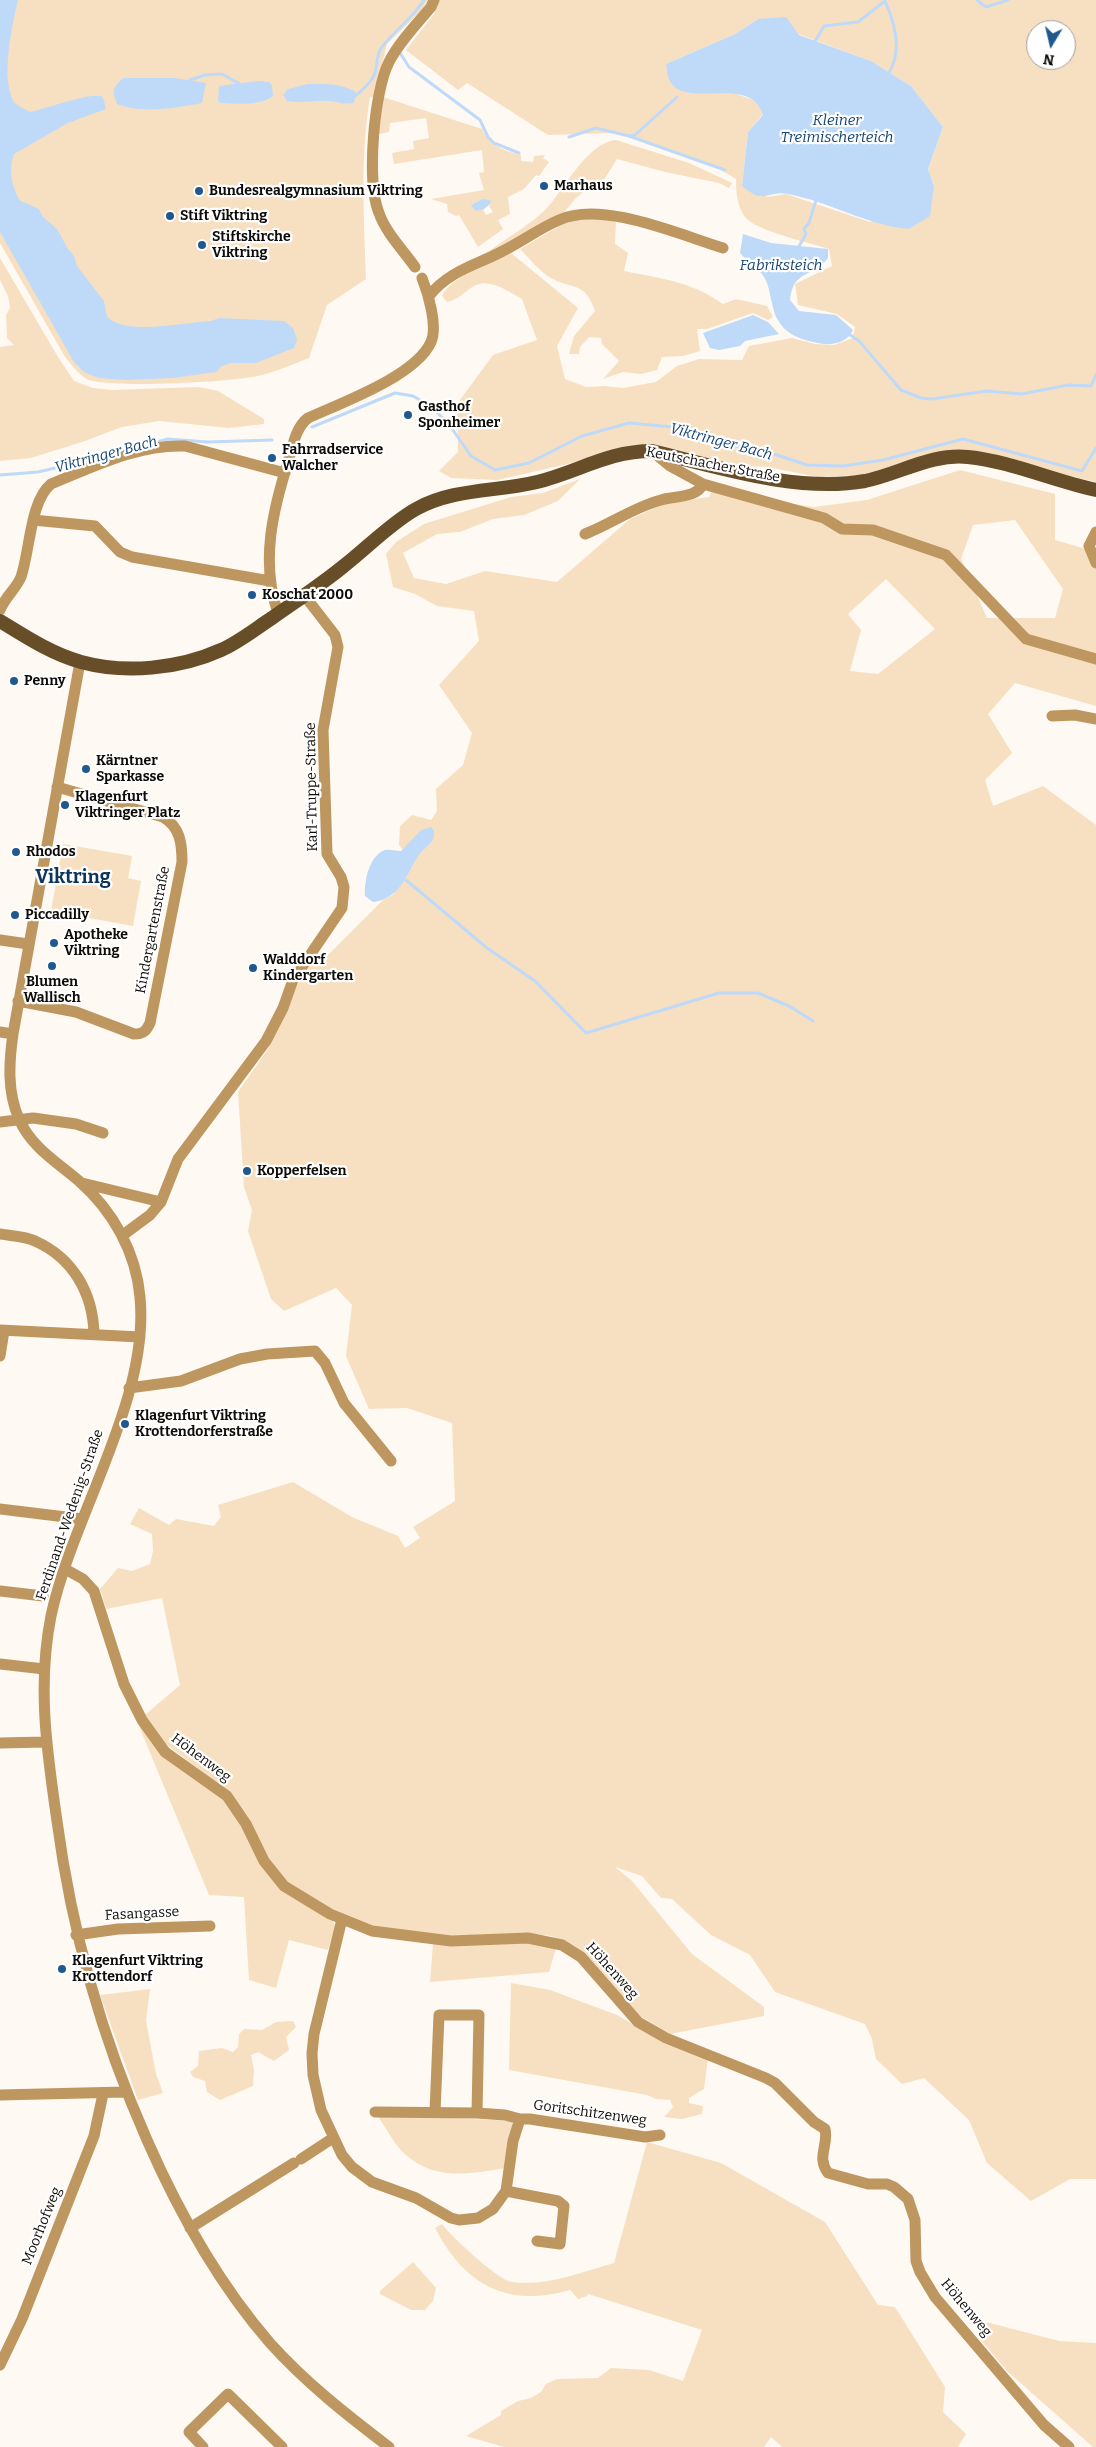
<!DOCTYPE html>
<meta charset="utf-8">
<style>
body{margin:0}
#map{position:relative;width:1096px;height:2447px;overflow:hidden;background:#fef9f2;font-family:Bitter,serif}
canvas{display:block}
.north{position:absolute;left:1026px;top:20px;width:50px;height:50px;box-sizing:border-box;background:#fff;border:1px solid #9f9e9c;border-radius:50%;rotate:189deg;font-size:14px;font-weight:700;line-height:20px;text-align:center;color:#0e0c08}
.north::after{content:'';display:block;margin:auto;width:18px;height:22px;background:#1f588f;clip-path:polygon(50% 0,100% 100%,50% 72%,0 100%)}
</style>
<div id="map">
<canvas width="1096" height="2447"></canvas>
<div class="north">N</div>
</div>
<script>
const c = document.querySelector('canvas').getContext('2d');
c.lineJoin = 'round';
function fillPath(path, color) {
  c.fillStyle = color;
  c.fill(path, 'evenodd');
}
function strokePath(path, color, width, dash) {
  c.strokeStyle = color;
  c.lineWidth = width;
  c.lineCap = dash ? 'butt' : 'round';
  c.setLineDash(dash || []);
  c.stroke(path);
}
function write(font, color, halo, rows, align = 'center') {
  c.font = font + ' Bitter,serif';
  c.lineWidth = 4.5;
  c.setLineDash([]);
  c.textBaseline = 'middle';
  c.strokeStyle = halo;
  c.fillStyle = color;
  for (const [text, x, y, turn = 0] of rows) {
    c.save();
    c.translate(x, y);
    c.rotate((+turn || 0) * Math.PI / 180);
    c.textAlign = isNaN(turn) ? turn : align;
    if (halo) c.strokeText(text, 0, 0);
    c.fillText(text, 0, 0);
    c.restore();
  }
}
const green = new Path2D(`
 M 2,0 L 428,0 L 421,11 L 387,44 L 374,98 L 370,97 C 360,157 364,219 366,279 L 327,305 L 309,358 C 293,364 278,371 262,375 C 239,382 105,389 87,379 C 78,374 72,365 65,357 L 0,243 L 0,13 Z
 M 439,0 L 1096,0 L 1096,482 L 970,452 L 861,475 L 817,477 L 768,467 L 742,466 L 652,445 L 497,480 L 451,478 L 439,471 L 458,452 L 457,404 L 493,355 L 537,340 L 522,299 C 509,292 489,277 474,286 C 462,293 462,298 447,302 L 442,296 C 450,277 492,262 511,253 L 578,308 L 557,346 L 565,379 L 586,387 L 605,386 L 623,388 L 656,382 L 677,366 L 699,359 L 742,360 L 749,346 L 792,338 L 815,344 L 834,345 L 853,338 L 855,327 L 837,314 L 798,305 L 795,284 L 832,266 L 829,249 C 811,243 756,231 745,217 C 737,206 736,192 736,179 L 716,167 L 629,136 L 611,133 L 548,135 L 467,83 L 458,90 L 406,50 L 434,14 ZM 758,19 L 871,61 L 911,86 L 943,127 L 928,169 L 934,186 L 870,222 L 786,194 L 767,197 L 742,186 L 748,132 L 763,114 L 760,106 L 753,100 L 734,93 L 720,93 L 666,64 L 735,34 ZM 1036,30 L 1066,30 L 1066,60 L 1036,60 Z
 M 383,97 L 482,129 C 489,145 504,151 521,155 L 521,161 L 533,162 L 534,156 L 545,155 L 543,158 L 549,162 L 539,176 L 536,175 L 524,189 L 508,197 L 510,214 L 498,220 L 503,229 L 478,247 L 459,215 L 456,216 L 448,212 L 447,204 L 431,199 L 484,190 L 479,173 L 484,172 L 482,150 L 394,164 L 392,153 L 414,149 L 413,141 L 429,138 L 426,118 L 390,123 L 389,132 L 379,134 ZM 482,199 L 491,203 L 489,206 L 493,212 L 486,215 L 483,209 L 474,207 L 473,204 Z
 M 616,140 L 689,163 L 732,183 L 729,188 L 719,183 L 665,172 L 617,159 L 602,183 L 597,181 L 576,198 L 564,212 L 488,254 L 488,252 C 505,239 533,223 547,208 C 565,188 588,142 616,140 Z
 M 577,219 L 604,219 L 616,222 L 615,244 L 628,253 L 624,271 C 663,279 690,281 723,304 L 736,299 L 767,306 L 773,317 L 768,320 L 753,313 L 707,329 L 697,329 L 700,351 L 683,356 L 662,357 L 657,370 L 641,374 L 623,372 L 603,379 L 619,361 L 602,344 L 601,338 L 589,337 L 580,347 L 579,354 L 569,354 L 574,336 L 595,311 C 585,281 573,290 551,278 C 540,272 529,258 520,249 L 561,225 Z
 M 0,258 L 58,357 L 74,381 L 93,388 L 112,390 L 199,387 L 218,391 L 264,419 L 264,424 L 229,428 L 159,421 L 122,427 L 85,441 L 31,458 L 0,461 L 0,347 L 14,345 L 7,338 L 6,315 L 10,308 L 8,296 L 0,280 Z
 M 960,470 L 1055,494 L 1055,540 L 1086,549 L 1096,567 L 1096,706 L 1015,683 L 988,714 L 1012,753 L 985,780 L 993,806 L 1043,786 L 1096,825 L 1096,2179 L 1070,2179 L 1031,2201 L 987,2163 L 969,2120 L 924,2078 L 902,2084 L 876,2059 L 872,2039 L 865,2024 L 775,1992 L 750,1955 L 711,1935 L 672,1899 L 661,1898 L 642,1876 L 615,1867 L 632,1881 L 692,1954 L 764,2007 L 764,2016 L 670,2034 L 632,2011 L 584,1954 L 573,1945 L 551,1936 L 526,1933 L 449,1936 L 377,1928 L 341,1915 L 286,1881 L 271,1863 L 230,1793 L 162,1741 L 145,1715 L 180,1685 L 162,1598 L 106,1609 L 100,1589 L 118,1568 L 132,1571 L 150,1564 L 153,1551 L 152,1534 L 130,1524 L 139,1508 L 169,1525 L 176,1519 L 214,1526 L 221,1517 L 218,1505 L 293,1482 L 352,1517 L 398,1536 L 405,1548 L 420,1538 L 413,1527 L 455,1501 L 452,1423 L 407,1408 L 369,1409 L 346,1356 L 352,1305 L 336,1288 L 284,1311 L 271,1299 L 248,1231 L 252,1210 L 244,1187 L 238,1092 L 268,1049 L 307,964 L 327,956 L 382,901 L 394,894 L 411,859 L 399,845 L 400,826 L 412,815 L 431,820 L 437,811 L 436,789 L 463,765 L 472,733 L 439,685 L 479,641 L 474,611 L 437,606 L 415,594 L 393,587 L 386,554 L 396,542 L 424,524 L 511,497 L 543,493 L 580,479 L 558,501 L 524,515 L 493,519 L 460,532 L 437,534 L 403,553 L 414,578 L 446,584 L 485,571 L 557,582 L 630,519 L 666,503 L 709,497 L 713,489 L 728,494 L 814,507 L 867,500 ZM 1015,520 L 1063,589 L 1055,618 L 987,618 L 961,559 L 973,525 ZM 886,579 L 935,629 L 878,674 L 850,671 L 861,630 L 848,614 Z
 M 63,844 L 132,856 L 128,878 L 141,881 L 133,926 L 51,911 Z
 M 134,1714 L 230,1806 L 264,1868 L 332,1919 L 335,1926 L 328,1950 L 289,1940 L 276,1988 L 249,1980 L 244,1897 L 209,1895 Z
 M 536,1942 L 556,1948 L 549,1972 L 430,1982 L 433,1944 Z
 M 511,1983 L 550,1990 L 617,2015 L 653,2036 L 708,2058 L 704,2089 L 689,2098 L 689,2103 L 703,2106 L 702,2114 L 682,2119 L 664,2117 L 673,2107 L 670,2100 L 656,2099 L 647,2095 L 509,2070 Z
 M 150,1989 L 146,2021 L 156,2074 L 163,2093 L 138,2100 L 100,1995 Z
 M 293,2021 L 296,2027 L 286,2037 L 289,2050 L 274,2061 L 258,2052 L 251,2055 L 254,2070 L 253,2086 L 220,2100 L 207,2092 L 205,2081 L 193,2077 L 190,2072 L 198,2066 L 199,2051 L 222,2048 L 233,2052 L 238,2047 L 239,2034 L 244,2029 L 262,2030 L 276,2022 Z
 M 376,2114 L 511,2121 L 513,2125 L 506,2168 C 470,2174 436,2181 406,2155 C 394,2145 386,2127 376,2114 Z
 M 647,2142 L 721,2163 L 825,2222 L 878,2305 L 895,2307 L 945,2387 L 943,2412 L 966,2434 L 958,2447 L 782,2447 L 771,2437 L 764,2447 L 504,2447 L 466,2436 L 501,2415 L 501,2411 L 518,2401 L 531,2398 L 541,2392 L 546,2384 L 557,2379 L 598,2378 L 611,2368 L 649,2370 L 683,2381 L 702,2330 L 588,2294 L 587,2296 L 578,2299 L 570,2290 C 506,2308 465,2285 435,2228 L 442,2224 C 451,2236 499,2281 512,2282 C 545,2287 582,2272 614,2263 Z
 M 413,2262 L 436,2288 L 433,2301 L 425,2310 L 411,2310 L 380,2294 L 380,2291 Z
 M 986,2322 L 1059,2341 L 1096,2343 L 1096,2447 L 1093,2447 L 1007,2371 L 979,2338 Z`);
const water = new Path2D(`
 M 0,0 L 18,0 C 12,26 0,79 14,102 C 18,106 25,109 30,112 C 46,109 93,91 103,97 L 106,109 L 68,123 L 14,154 C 8,172 12,184 19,200 L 39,209 L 43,217 L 57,229 L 68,249 L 74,256 L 77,266 L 104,301 L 107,317 C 127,336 184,322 211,321 L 219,318 L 284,321 L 293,328 L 297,339 L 294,348 L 256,363 L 231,363 L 222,366 L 216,372 L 173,378 L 126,380 L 99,378 L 84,372 L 74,362 L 0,232 Z
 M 786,17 L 799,35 L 871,61 L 911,86 L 943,127 L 928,169 L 934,186 L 930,216 L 909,229 C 866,225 830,202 788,194 C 766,190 766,206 742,186 L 748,132 L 763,115 C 750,72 683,112 669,79 C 667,75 667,68 666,64 L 735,34 L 758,19 Z
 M 123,78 L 175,78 L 206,83 L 202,103 C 176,108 142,114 117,104 C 112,91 113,87 123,78 Z
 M 258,81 L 269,82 L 272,85 L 273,96 C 260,106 236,104 220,103 L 218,100 L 219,86 Z
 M 308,84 C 325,84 341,83 356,92 L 354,103 C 342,105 338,101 327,101 C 313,100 301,104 287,101 L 283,95 L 288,89 Z
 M 482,199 L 490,200 L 491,203 L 484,209 L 476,211 L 471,205 Z
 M 743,234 L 771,243 L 828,249 L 828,258 C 812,279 793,269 790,300 L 799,311 L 836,315 L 853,330 C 848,341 836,345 824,344 C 797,340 777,332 772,303 C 769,292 769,283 762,274 C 756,266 746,261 740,253 Z
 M 753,315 L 768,322 L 779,334 L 745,341 L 740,346 L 719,350 L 710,348 L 703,333 Z
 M 431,827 L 434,831 L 434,838 C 430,845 423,849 418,856 C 406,875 400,899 373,902 L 365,896 C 364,881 369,856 385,850 C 390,849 396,851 401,851 L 421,830 Z`);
const stream = new Path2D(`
 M 977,0 L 986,7 L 1008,0
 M 885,1 C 895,23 903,52 888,74
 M 814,43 L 824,26 L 858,22 L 885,1
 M 400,53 L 409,67 L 480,120 L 488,137 L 494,143 L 519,153
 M 190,80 L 205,75 L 222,74 L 240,84
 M 355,96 C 362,91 373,80 375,73 C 378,63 376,55 382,47 C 395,30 413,18 424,0
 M 629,136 L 725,170
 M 569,137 L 596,128 L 629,136 L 635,135 L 677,97
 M 798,248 L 806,234 L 804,229 L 809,223 L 816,200
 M 849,334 L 859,341 L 901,390 L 921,398 L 932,399 L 987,391 L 1022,394 L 1068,385 L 1091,386 L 1096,375
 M 312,427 L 395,393 L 413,396 L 430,406 L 448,423 L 471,456 L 495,470 L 529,463 L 582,436 L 629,423 L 673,427 L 736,446 L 777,455 L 807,465 L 843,466 L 883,460 L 963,439 L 1082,471 L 1096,448
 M 149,444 L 168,439 L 208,442 L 272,440
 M 0,475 L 38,472 L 102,457
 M 406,880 L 487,948 L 535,981 L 586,1033 L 719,993 L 758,993 L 789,1006 L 813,1021`);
const minor = new Path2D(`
 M 415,267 C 403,250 386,233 379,213 C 366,182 374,91 389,62 C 399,42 417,24 431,7 L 434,0
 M 429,296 C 448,272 473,266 499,253 C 520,243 538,229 559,220 C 602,200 680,235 723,248
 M 703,484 L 824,518 L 842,529 L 873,530 L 946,555 L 1026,639 L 1096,659
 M 33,520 L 95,526 L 120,552 L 132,557 L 270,581
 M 1096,532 L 1089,546 L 1096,563
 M 585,534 C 611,524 634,507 661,500 C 674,496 697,498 703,484 L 670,466 L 652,451
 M 0,610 C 5,597 16,589 21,577 C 30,551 30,501 51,484 C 93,467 138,444 185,446 L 285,473
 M 278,613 C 260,562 273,509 289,459 C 293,445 296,427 308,418 C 341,403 416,376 431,342 C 438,326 428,293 422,278
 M 80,662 L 13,1034 C 9,1062 7,1092 19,1119 C 31,1147 57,1162 79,1181 C 113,1211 136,1252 140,1297 C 150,1400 72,1516 51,1616 C 37,1686 47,1752 57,1821 C 72,1934 101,2036 147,2140 C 179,2213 218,2283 270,2343 C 306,2383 347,2415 389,2447
 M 1052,716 L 1075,715 L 1096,719
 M 0,940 L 28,944
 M 18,1001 L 76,1012 L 134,1034 C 144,1034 146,1031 150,1023 L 182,862 C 182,843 180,827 163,817 L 57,787
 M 0,1032 L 13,1034
 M 0,1122 L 33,1118 L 76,1124 L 103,1133
 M 82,1183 L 161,1202 L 178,1159 L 266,1041 L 283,1008 L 293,980 L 342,908 L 344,887 L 341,877 L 327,854 L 323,730 L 338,647 L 335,635 L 304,595
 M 0,1234 C 11,1236 25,1236 35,1241 C 73,1258 93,1293 94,1334
 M 123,1235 L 150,1215 L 161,1202
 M 0,1330 L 140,1337
 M 0,1356 L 4,1331
 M 129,1388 L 181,1381 L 240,1359 L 267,1354 L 315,1351 L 325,1363 L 344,1403 L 391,1461
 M 0,1509 L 82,1519
 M 65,1569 L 83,1579 L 94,1591 L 124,1684 L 142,1720 L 165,1752 L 227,1796 L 246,1824 L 264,1861 L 284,1886 L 330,1914 L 372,1931 L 451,1941 L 528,1938 L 562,1945 L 581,1957 L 638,2022 L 666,2038 L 766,2078 L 775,2083 L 814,2122 L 825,2129 C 829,2145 816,2157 828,2173 L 868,2184 L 887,2184 L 894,2187 L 908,2199 L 915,2220 L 916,2261 L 920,2272 L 935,2297 L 1044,2425 L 1069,2447
 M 0,1591 L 43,1596
 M 0,1664 L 44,1669
 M 0,1743 L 45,1742
 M 342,1919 L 314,2034 L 312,2053 L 313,2075 L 321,2110 L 342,2155 L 352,2167 L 372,2182 L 416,2198 L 451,2218 L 459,2220 L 478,2218 L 493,2209 L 506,2191 L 513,2141 L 520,2119 L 530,2119 L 645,2137 L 660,2135
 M 76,1935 L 118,1929 L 210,1926
 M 0,2095 L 125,2092
 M 375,2112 L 477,2113 L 505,2115 L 520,2119
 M 435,2112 L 439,2015 L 479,2015 L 477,2113
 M 301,2159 L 333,2138
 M 506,2191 L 558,2201 L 564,2206 L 560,2244 L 537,2241
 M 190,2228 L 294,2163
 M 0,2365 L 22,2319 L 94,2136 L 103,2094
 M 203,2447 L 189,2432 L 228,2394 L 282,2447`);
const major = new Path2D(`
 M 0,621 C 26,637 52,654 81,662 C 125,674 179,669 221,650 C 239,642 255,629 272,618 C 296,601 322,584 345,565 C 368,547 391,523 416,509 C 454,488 496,492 537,482 C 578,472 608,451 652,451 C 718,467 797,493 865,481 C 899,474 932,453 968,457 C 1009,461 1054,481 1096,490`);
const markers = [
 [544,186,5,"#1f588f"],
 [199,191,5,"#1f588f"],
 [170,216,5,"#1f588f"],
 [202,245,5,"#1f588f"],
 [408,415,5,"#1f588f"],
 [272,458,5,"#1f588f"],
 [252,595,5,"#1f588f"],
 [14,681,5,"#1f588f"],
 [86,769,5,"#1f588f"],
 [65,805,5,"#1f588f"],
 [16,852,5,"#1f588f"],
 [15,915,5,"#1f588f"],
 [54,943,5,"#1f588f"],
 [52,966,5,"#1f588f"],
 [253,968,5,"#1f588f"],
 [247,1171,5,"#1f588f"],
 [125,1424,5,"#1f588f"],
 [62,1969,5,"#1f588f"]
];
const poiNames = [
 ["Marhaus",554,186],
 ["Bundesrealgymnasium Viktring",209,191],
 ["Stift Viktring",180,216],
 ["Stiftskirche",212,237],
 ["Viktring",212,253],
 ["Gasthof",418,407],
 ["Sponheimer",418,423],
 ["Fahrradservice",282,450],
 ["Walcher",282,466],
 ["Koschat 2000",262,595],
 ["Penny",24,681],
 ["Kärntner",96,761],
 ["Sparkasse",96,777],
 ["Klagenfurt",75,797],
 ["Viktringer Platz",75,813],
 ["Rhodos",26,852],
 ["Piccadilly",25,915],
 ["Apotheke",64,935],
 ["Viktring",64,951],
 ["Walddorf",263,960],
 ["Kindergarten",263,976],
 ["Blumen",52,982,"center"],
 ["Wallisch",52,998,"center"],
 ["Kopperfelsen",257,1171],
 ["Klagenfurt Viktring",135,1416],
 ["Krottendorferstraße",135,1432],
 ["Klagenfurt Viktring",72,1961],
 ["Krottendorf",72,1977]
];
const streetNames = [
 ["Keutschacher Straße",713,465,11],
 ["Karl-Truppe-Straße",312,787,-91],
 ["Kindergartenstraße",153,930,-79],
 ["Ferdinand-Wedenig-Straße",70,1515,-71],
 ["Höhenweg",201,1758,37],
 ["Fasangasse",142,1914,-3],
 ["Höhenweg",612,1971,48],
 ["Goritschitzenweg",590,2113,8],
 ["Moorhofweg",42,2226,-68],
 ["Höhenweg",966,2308,50]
];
const waterNames = [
 ["Kleiner",837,121],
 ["Treimischerteich",837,138],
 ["Fabriksteich",781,266],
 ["Viktringer Bach",721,442,15],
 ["Viktringer Bach",106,455,-15]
];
const districtNames = [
 ["Viktring",73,878]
];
fillPath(green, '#f7e0c1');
fillPath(water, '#bedaf8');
strokePath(stream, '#bedaf8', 3);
strokePath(minor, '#bd9660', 11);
strokePath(major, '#684e28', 14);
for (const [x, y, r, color] of markers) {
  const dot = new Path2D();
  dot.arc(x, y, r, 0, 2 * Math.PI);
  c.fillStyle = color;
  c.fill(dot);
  strokePath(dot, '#fff', 2);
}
write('bold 14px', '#0e0c08', '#fff', poiNames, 'left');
write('14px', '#0e0c08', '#fff', streetNames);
write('italic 15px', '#144574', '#fff', waterNames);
write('bold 19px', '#0d345a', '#fff', districtNames);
</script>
